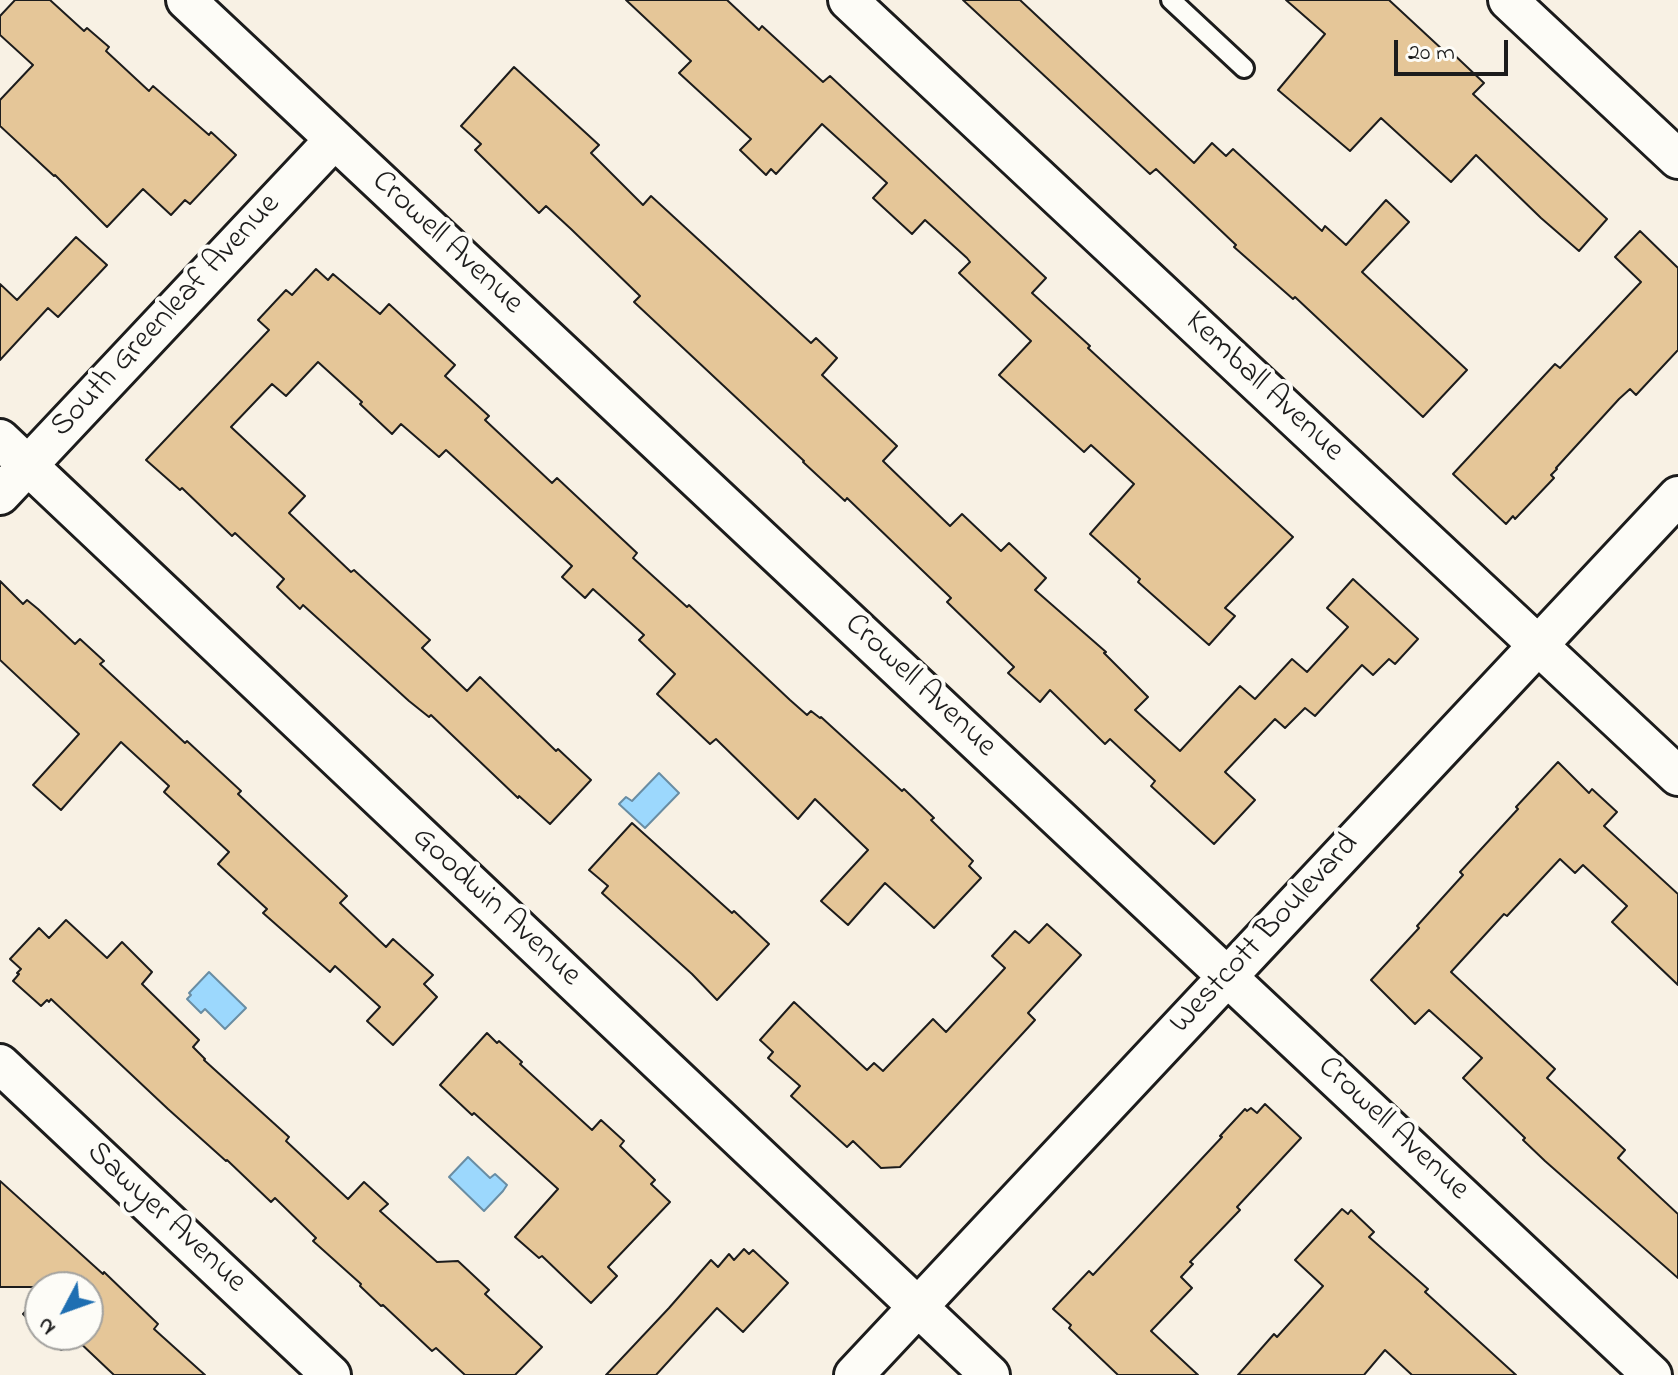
<!DOCTYPE html>
<style>
body{margin:0}
#map{position:relative;width:1678px;height:1375px;overflow:hidden;background:#f8f1e4;font-family:"Indie Flower",sans-serif}
canvas{display:block}
.north{position:absolute;left:24px;top:1271px;width:80px;height:80px;box-sizing:border-box;background:#fdfcf7;border:2px solid #a3a29f;border-radius:50%;rotate:229deg;font-size:22px;font-weight:700;line-height:32px;text-align:center;color:#1c1c1c}
.north::after{content:'';display:block;margin:auto;width:28px;height:36px;background:#1f6fb2;clip-path:polygon(50% 0,100% 100%,50% 72%,0 100%)}
.scale{position:absolute;left:1394px;top:40px;width:114px;height:36px;box-sizing:border-box;border:4px solid #1c1c1c;border-top:0;padding-left:10px;font-size:24px;line-height:28px;white-space:nowrap;color:#1c1c1c;-webkit-text-stroke:6px #fdfcf7;paint-order:stroke}
</style>
<div id="map">
<canvas width="1678" height="1375"></canvas>
<div class="north">N</div>
<div class="scale">20 m</div>
</div>
<script>
const c = document.querySelector('canvas').getContext('2d');
c.lineJoin = 'round';
function fillPath(path, color) {
  c.fillStyle = color;
  c.fill(path, 'evenodd');
}
function strokePath(path, color, width, dash) {
  c.strokeStyle = color;
  c.lineWidth = width;
  c.lineCap = dash ? 'butt' : 'round';
  c.setLineDash(dash || []);
  c.stroke(path);
}
function write(font, color, halo, rows, align = 'center') {
  c.font = font + ' "Indie Flower",sans-serif';
  c.lineWidth = 8;
  c.setLineDash([]);
  c.textBaseline = 'middle';
  c.strokeStyle = halo;
  c.fillStyle = color;
  for (const [text, x, y, turn = 0] of rows) {
    c.save();
    c.translate(x, y);
    c.rotate((+turn || 0) * Math.PI / 180);
    c.textAlign = isNaN(turn) ? turn : align;
    if (halo) c.strokeText(text, 0, 0);
    c.fillText(text, 0, 0);
    c.restore();
  }
}
const water = new Path2D(`
 M 659,773 L 679,793 L 645,828 L 619,804 L 626,797 L 632,801 Z
 M 209,972 L 246,1008 L 225,1029 L 205,1009 L 201,1013 L 187,999 L 191,995 L 189,993 Z
 M 468,1157 L 490,1178 L 495,1174 L 507,1185 L 503,1191 L 484,1211 L 449,1177 Z`);
const building = new Path2D(`
 M 15,0 L 50,0 L 84,31 L 87,28 L 109,47 L 106,51 L 149,91 L 153,86 L 209,135 L 211,132 L 236,155 L 190,204 L 185,200 L 171,215 L 143,189 L 107,227 L 55,175 L 54,176 L 0,126 L 0,100 L 33,65 L 0,35 L 0,16 Z
 M 626,0 L 727,0 L 759,30 L 762,26 L 823,82 L 830,76 L 1046,278 L 1032,293 L 1090,346 L 1088,348 L 1293,537 L 1225,608 L 1235,616 L 1209,645 L 1138,582 L 1140,579 L 1090,534 L 1134,484 L 1091,445 L 1084,452 L 999,375 L 1031,341 L 959,273 L 970,262 L 967,258 L 925,220 L 912,234 L 873,198 L 887,183 L 822,124 L 776,174 L 771,169 L 766,175 L 740,150 L 751,139 L 679,73 L 691,61 Z
 M 963,0 L 1020,0 L 1194,163 L 1212,143 L 1226,156 L 1233,149 L 1322,231 L 1325,226 L 1346,245 L 1386,200 L 1409,222 L 1362,272 L 1467,370 L 1423,417 L 1295,297 L 1293,299 L 1234,247 L 1236,245 L 1156,169 L 1150,174 Z
 M 1286,0 L 1389,0 L 1444,51 L 1447,48 L 1484,83 L 1473,94 L 1607,219 L 1579,251 L 1541,218 L 1476,155 L 1451,182 L 1381,118 L 1350,151 L 1278,90 L 1325,34 Z
 M 514,67 L 599,145 L 591,153 L 643,205 L 651,196 L 811,343 L 816,338 L 837,358 L 822,375 L 897,446 L 883,461 L 950,526 L 962,514 L 1001,551 L 1009,543 L 1046,578 L 1035,590 L 1106,652 L 1104,653 L 1148,697 L 1135,710 L 1180,751 L 1240,686 L 1255,699 L 1292,659 L 1307,672 L 1348,627 L 1327,608 L 1353,579 L 1418,639 L 1395,664 L 1389,659 L 1373,675 L 1362,665 L 1315,716 L 1305,708 L 1285,728 L 1275,719 L 1225,772 L 1255,800 L 1214,844 L 1151,786 L 1155,781 L 1110,739 L 1105,744 L 1050,690 L 1040,702 L 1008,673 L 1014,667 L 947,602 L 951,598 L 847,498 L 845,501 L 803,462 L 804,461 L 634,302 L 640,296 L 571,229 L 546,206 L 539,213 L 475,150 L 481,144 L 461,126 Z
 M 1640,231 L 1678,268 L 1678,350 L 1636,395 L 1630,389 L 1619,399 L 1556,468 L 1557,469 L 1551,475 L 1554,478 L 1515,519 L 1513,516 L 1506,524 L 1453,474 L 1555,364 L 1560,368 L 1641,282 L 1615,257 Z
 M 76,237 L 107,265 L 58,317 L 48,308 L 0,360 L 0,284 L 17,300 Z
 M 316,269 L 328,280 L 333,274 L 380,314 L 389,304 L 455,365 L 445,376 L 489,416 L 485,420 L 552,483 L 557,478 L 637,553 L 633,558 L 687,607 L 689,605 L 790,700 L 807,715 L 811,711 L 820,718 L 821,717 L 902,791 L 904,789 L 934,818 L 931,820 L 973,861 L 969,866 L 981,878 L 934,928 L 885,883 L 848,925 L 821,901 L 868,850 L 815,799 L 798,819 L 716,739 L 710,744 L 657,694 L 675,674 L 639,640 L 644,635 L 593,589 L 585,598 L 562,577 L 572,566 L 446,450 L 439,457 L 401,424 L 392,434 L 360,404 L 362,402 L 318,362 L 286,396 L 272,384 L 231,427 L 305,496 L 289,513 L 351,572 L 354,570 L 430,640 L 422,648 L 467,691 L 480,677 L 556,751 L 558,749 L 591,780 L 550,824 L 519,796 L 518,798 L 431,715 L 429,717 L 409,701 L 303,605 L 300,609 L 277,587 L 284,579 L 235,533 L 232,536 L 182,488 L 180,490 L 146,460 L 269,330 L 258,320 L 286,290 L 292,295 Z
 M 0,581 L 23,604 L 27,600 L 38,609 L 75,644 L 80,639 L 104,661 L 100,664 L 185,743 L 187,741 L 241,791 L 238,794 L 347,896 L 340,903 L 386,947 L 393,939 L 433,975 L 424,984 L 437,997 L 393,1045 L 367,1021 L 380,1007 L 335,966 L 330,972 L 263,913 L 267,909 L 218,864 L 229,852 L 164,792 L 169,786 L 121,742 L 61,810 L 33,785 L 79,734 L 0,660 Z
 M 1558,762 L 1589,793 L 1592,789 L 1617,812 L 1604,826 L 1678,894 L 1678,985 L 1612,922 L 1627,906 L 1583,865 L 1575,873 L 1560,859 L 1507,916 L 1504,914 L 1451,972 L 1555,1069 L 1547,1078 L 1625,1150 L 1618,1158 L 1678,1214 L 1678,1278 L 1545,1161 L 1523,1140 L 1525,1138 L 1463,1078 L 1482,1058 L 1429,1010 L 1415,1024 L 1371,980 L 1419,928 L 1417,926 L 1463,875 L 1460,872 L 1518,809 L 1516,807 Z
 M 632,823 L 732,913 L 734,911 L 769,944 L 717,1000 L 692,974 L 602,893 L 608,886 L 589,870 Z
 M 66,920 L 107,958 L 122,942 L 152,972 L 142,984 L 199,1040 L 193,1047 L 205,1059 L 204,1060 L 289,1137 L 286,1141 L 348,1199 L 364,1182 L 388,1204 L 380,1211 L 437,1262 L 458,1261 L 489,1290 L 485,1294 L 542,1347 L 515,1375 L 465,1375 L 436,1348 L 432,1351 L 383,1305 L 381,1306 L 360,1286 L 361,1284 L 313,1241 L 316,1238 L 275,1198 L 271,1202 L 227,1160 L 226,1161 L 168,1109 L 51,999 L 49,1002 L 47,1000 L 41,1006 L 13,981 L 19,974 L 17,973 L 21,969 L 10,959 L 39,928 L 49,938 Z
 M 1047,924 L 1081,955 L 1028,1013 L 1035,1020 L 900,1167 L 881,1168 L 853,1141 L 847,1147 L 791,1096 L 800,1086 L 768,1058 L 773,1052 L 760,1040 L 794,1002 L 867,1070 L 874,1063 L 883,1071 L 933,1019 L 946,1032 L 1005,968 L 992,956 L 1015,931 L 1029,943 Z
 M 487,1033 L 497,1043 L 499,1041 L 522,1062 L 520,1064 L 592,1130 L 601,1120 L 624,1141 L 620,1146 L 655,1180 L 651,1184 L 670,1202 L 608,1267 L 617,1276 L 591,1303 L 542,1256 L 539,1258 L 515,1237 L 558,1189 L 474,1113 L 472,1115 L 440,1085 Z
 M 1265,1104 L 1301,1138 L 1237,1207 L 1240,1210 L 1190,1262 L 1193,1264 L 1181,1277 L 1192,1288 L 1151,1331 L 1198,1375 L 1118,1375 L 1069,1328 L 1071,1325 L 1053,1309 L 1089,1271 L 1093,1275 L 1222,1137 L 1220,1136 L 1245,1109 L 1247,1111 L 1251,1108 L 1257,1113 Z
 M 0,1181 L 103,1274 L 104,1272 L 158,1324 L 154,1329 L 205,1375 L 114,1375 L 76,1339 L 72,1344 L 61,1350 L 45,1335 L 88,1335 L 88,1287 L 0,1287 Z
 M 1342,1209 L 1348,1214 L 1351,1210 L 1374,1232 L 1369,1237 L 1428,1289 L 1425,1292 L 1516,1375 L 1412,1375 L 1385,1350 L 1364,1375 L 1238,1375 L 1274,1334 L 1277,1337 L 1323,1286 L 1295,1260 Z
 M 744,1249 L 749,1254 L 753,1250 L 788,1283 L 743,1332 L 717,1308 L 656,1375 L 606,1375 L 669,1308 L 711,1260 L 718,1267 L 729,1254 L 734,1260 Z
 M 40,1296 L 40,1331 L 23,1314 Z`);
const service = new Path2D(`
 M 1171,0 L 1244,68`);
const minor = new Path2D(`
 M 186,0 L 1652,1375
 M 848,0 L 1678,776
 M 1508,0 L 1678,159
 M 0,439 L 990,1375
 M 0,495 L 334,140
 M 0,1064 L 331,1375
 M 854,1375 L 1678,496`);
const streetNames = [
 ["Crowell Avenue",446,244,43],
 ["South Greenleaf Avenue",167,317,-47],
 ["Kemball Avenue",1263,388,43],
 ["Crowell Avenue",919,687,43],
 ["Goodwin Avenue",495,908,43],
 ["Westcott Boulevard",1266,935,-47],
 ["Crowell Avenue",1392,1130,43],
 ["Sawyer Avenue",165,1219,43]
];
fillPath(water, '#9cd8fd');
strokePath(water, '#698da3', 2);
fillPath(building, '#e5c698');
strokePath(building, '#1c1c1c', 2);
strokePath(service, '#1c1c1c', 24);
strokePath(minor, '#1c1c1c', 44);
strokePath(service, '#fdfcf7', 18);
strokePath(minor, '#fdfcf7', 38);
write('32px', '#1c1c1c', '#fdfcf7', streetNames);
</script>
